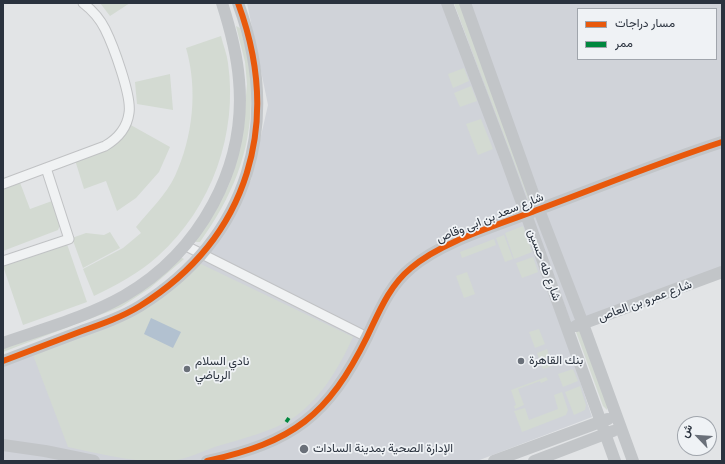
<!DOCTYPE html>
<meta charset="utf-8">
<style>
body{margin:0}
#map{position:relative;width:725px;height:464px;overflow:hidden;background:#e2e4e6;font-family:Karla,Vazirmatn,sans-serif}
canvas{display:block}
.frame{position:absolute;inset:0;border:4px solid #2a323e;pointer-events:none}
.legend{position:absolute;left:577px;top:8px;width:140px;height:52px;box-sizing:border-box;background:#eff2f5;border:1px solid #a0a5ac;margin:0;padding:5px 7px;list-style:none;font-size:12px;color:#2a323e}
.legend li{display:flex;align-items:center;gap:8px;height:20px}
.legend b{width:20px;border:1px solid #a0a5ac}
.north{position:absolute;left:677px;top:416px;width:40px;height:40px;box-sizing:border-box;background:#eff2f5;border:1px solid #a0a5ac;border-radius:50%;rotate:295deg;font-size:11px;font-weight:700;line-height:16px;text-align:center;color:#2a323e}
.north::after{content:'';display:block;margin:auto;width:14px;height:18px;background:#6a7079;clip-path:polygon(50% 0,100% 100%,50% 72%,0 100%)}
</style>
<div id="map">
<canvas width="725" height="464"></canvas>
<div class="frame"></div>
<ul class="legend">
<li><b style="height:5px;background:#e8590c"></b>مسار دراجات</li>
<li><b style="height:5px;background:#00873e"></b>ممر</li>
</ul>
<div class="north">ش</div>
</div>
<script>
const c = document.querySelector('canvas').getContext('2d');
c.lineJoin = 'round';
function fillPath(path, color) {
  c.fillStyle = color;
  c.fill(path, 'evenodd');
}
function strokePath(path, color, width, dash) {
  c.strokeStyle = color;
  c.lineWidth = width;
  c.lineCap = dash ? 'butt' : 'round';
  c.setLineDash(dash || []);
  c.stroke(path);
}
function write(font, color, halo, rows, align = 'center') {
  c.font = font + ' Karla,Vazirmatn,sans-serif';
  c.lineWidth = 3.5;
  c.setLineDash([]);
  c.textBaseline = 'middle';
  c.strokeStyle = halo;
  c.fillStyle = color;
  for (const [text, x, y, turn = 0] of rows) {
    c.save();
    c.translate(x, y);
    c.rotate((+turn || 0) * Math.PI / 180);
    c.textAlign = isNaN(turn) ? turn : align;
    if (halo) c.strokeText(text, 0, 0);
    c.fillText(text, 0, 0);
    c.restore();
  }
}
const built = new Path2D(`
 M 247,3 L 444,3 L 525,215 L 592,417 L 477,461 L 3,461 L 3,361 L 140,308 L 221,230 L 251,180 L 268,105 Z
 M 454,3 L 722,3 L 722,268 L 572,325 ZM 578,9 L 716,9 L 716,59 L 578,59 Z`);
const green = new Path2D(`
 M 100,3 L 130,3 L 110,16 Z
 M 454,3 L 460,3 L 535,202 L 530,204 Z
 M 236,26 L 240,28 C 243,42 250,57 251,72 C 252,80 251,89 251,97 C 251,153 232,197 200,242 L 196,242 L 194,239 L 221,201 L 230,182 L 245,107 L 247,84 L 245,62 Z
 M 221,36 C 223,45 227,54 228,63 C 238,133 212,208 158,256 C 139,273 117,285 94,296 L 83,269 L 123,248 L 141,233 L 136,227 C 149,211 166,195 175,176 C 193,137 198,89 186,48 Z
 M 464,68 L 469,81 L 453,88 L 448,74 Z
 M 170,74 L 173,110 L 137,104 L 135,82 Z
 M 471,86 L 477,101 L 460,107 L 454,93 Z
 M 481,119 L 493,149 L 478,155 L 466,124 Z
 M 129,124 L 170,147 L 159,172 L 136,198 L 117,211 L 106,181 L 84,189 L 75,160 L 96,152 Z
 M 19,180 L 30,209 L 52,201 L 60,225 L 58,230 L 3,251 L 3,186 Z
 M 523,226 L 532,252 L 514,259 L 505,233 Z
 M 110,232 L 120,248 L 83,268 L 72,238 L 86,233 L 104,235 Z
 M 504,235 L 513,259 L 505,262 L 496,238 Z
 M 494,239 L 496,245 L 462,258 L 460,252 Z
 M 67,244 L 87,302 L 23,325 L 3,266 Z
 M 180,257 L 184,259 L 150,288 L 121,307 L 3,352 L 3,348 L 81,319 Z
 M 533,257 L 538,272 L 522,278 L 516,263 Z
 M 199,263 L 353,337 C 339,368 319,402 290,420 C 274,430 239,440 221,445 C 204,450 187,460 169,461 C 134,463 102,454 68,447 L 33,355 L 111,327 Z
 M 467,272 L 475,294 L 464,298 L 456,276 Z
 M 539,329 L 545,344 L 535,348 L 529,332 Z
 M 581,330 L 608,404 L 607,410 L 603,406 L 576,332 Z
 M 547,349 L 552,366 L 543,369 L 537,353 Z
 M 573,369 L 578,381 L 563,387 L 558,374 Z
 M 546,377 L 548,380 L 541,383 L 540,381 L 518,389 L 524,405 L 515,409 L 514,406 L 516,405 L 511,390 Z
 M 580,386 L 586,405 L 585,410 L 574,415 L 565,392 Z
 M 562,392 L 568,410 L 566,415 L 522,432 L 514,411 L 525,408 L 529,420 L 558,409 L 554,395 Z`);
const water = new Path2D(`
 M 151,318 L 181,332 L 173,348 L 144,334 Z`);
const street = new Path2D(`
 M 3,184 L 105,146 C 117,139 127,128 129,113 C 132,96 113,45 105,29 C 100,19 92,10 83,3
 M 186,246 L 367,337
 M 3,261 L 69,239 L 46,168`);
const secondary = new Path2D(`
 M 447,3 L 506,159 L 615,461
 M 465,3 L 539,210 L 583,324 L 633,461
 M 576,326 L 722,272
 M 3,343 C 43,329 87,317 124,296 C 200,252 247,167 239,80 C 237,54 230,28 222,3
 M 3,361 C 29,351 56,341 82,331 C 102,324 122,317 140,306 C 250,237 282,122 238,3
 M 3,445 L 45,451 L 94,461
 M 207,461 C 293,442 328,416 367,337 C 379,312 389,286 411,268 C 442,241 499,225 537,210 C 599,187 660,162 722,142
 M 494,461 L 608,419
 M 534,461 L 613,431`);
const quiet = new Path2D(`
 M 286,419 L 289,421`);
const cycleway = new Path2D(`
 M 3,361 C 29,351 56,341 82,331 C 102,324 122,317 140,306 C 250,237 282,122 238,3
 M 207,461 C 293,442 328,416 367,337 C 379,312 389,286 411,268 C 442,241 499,225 537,210 C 599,187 660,162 722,142`);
const markers = [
 [521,361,4,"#6a7079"],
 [187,369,4,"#6a7079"],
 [304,449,5,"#6a7079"]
];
const streetNames = [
 ["شارع سعد بن ابى وقاص",490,218,-22],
 ["شارع طه حسين",544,265,70],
 ["شارع عمرو بن العاص",645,301,-20]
];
const poiNames = [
 ["بنك القاهرة",529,361],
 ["نادي السلام",195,362],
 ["الرياضي",195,376],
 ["الإدارة الصحية بمدينة السادات",313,449]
];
fillPath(built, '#d0d3d9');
fillPath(green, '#d3dad2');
fillPath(water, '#b2c1d0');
strokePath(street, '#c0c2c4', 11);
strokePath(street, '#f0f2f3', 9);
strokePath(secondary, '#c2c5c8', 12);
strokePath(quiet, '#00873e', 5, [10, 5]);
strokePath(cycleway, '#e8590c', 6);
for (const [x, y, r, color] of markers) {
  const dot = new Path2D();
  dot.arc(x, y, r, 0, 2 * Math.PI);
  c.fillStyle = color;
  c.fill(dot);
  strokePath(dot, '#eff2f5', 1.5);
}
write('12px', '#2a323e', '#eff2f5', streetNames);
write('12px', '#2a323e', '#eff2f5', poiNames, 'left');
</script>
